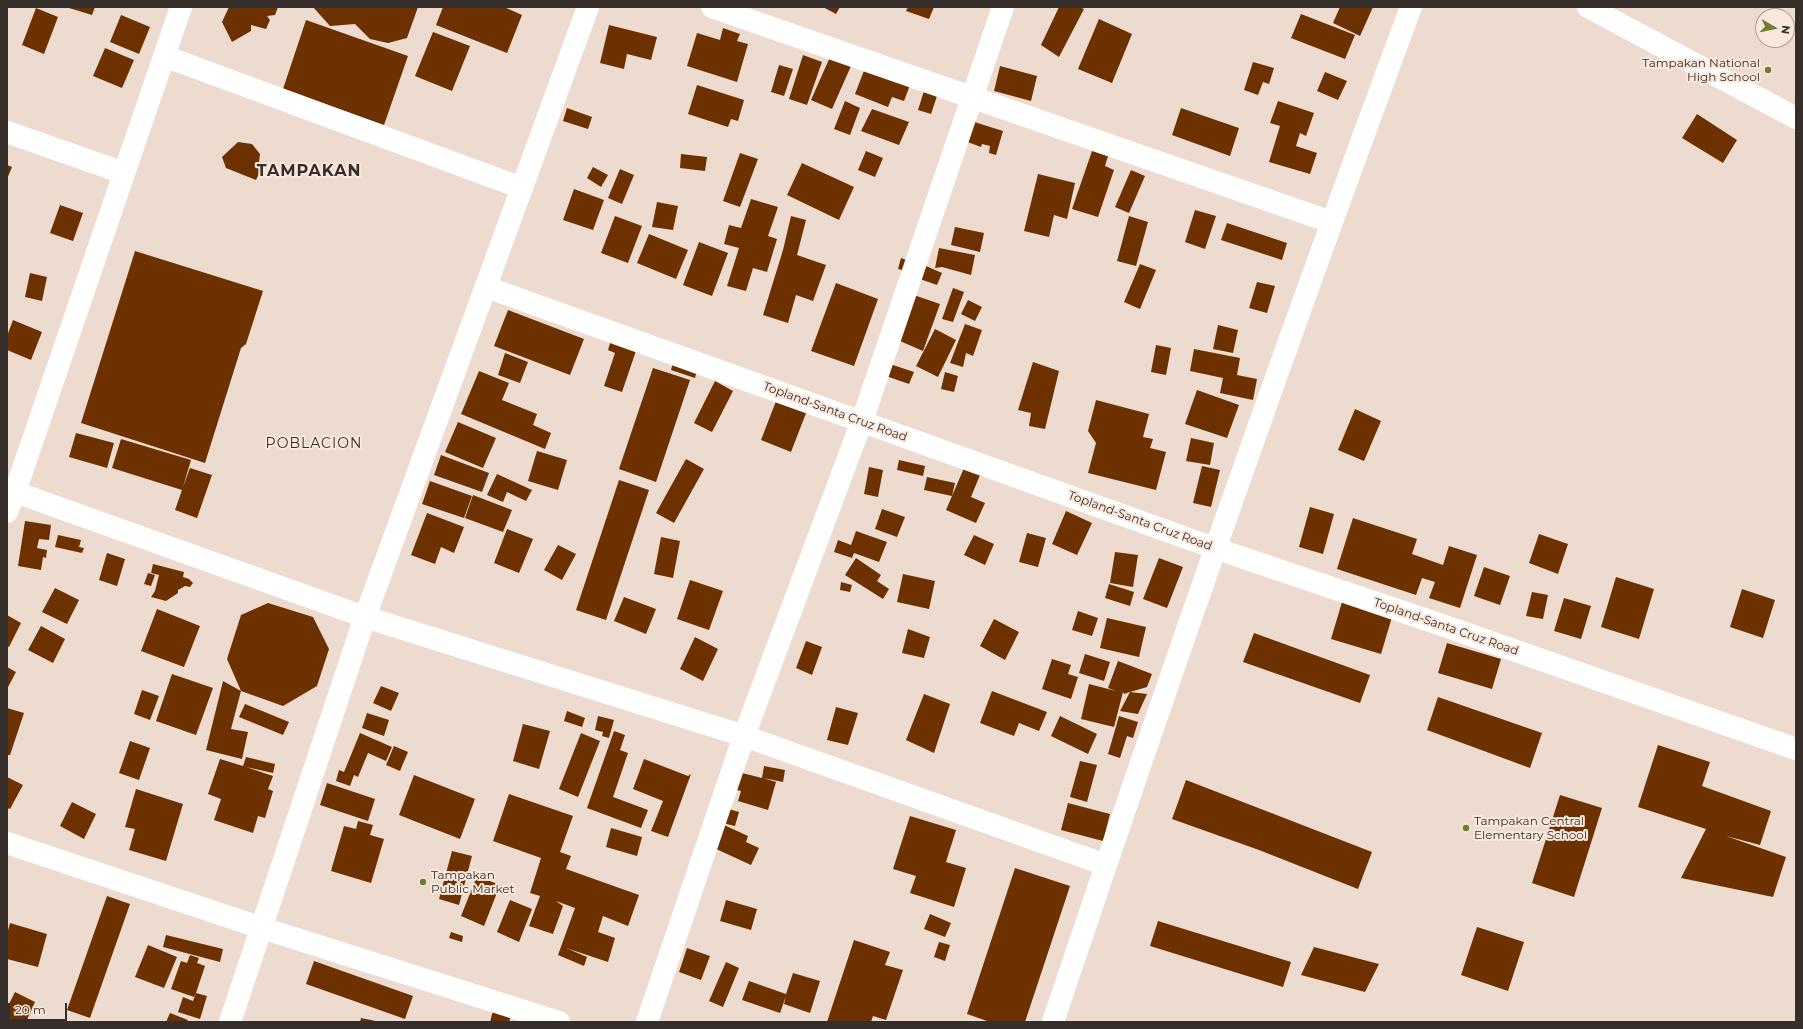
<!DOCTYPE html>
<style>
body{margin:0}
#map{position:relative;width:1803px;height:1029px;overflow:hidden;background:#eedbd0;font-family:Montserrat,sans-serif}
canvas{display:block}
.frame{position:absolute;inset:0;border:8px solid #362e2a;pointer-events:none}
.north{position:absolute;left:1755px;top:8px;width:40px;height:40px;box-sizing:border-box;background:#fbe8dd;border:1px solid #ac9e95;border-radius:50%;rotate:99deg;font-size:11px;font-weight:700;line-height:16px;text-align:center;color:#362e2a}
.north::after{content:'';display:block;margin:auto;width:14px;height:18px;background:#6b8032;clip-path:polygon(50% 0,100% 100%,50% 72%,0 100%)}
.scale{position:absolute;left:8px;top:1003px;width:59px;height:18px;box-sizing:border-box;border:2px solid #362e2a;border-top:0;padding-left:5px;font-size:12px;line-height:14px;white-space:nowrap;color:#362e2a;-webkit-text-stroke:3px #fbe8dd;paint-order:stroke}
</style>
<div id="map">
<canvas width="1803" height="1029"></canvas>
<div class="frame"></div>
<div class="north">N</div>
<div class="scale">20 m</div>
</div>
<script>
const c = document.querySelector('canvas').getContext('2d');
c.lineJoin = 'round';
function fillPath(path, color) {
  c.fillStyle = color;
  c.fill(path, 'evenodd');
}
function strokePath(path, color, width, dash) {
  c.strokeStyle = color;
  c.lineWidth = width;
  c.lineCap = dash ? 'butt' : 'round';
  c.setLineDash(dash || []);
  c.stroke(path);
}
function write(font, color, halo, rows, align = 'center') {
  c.font = font + ' Montserrat,sans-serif';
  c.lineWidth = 4;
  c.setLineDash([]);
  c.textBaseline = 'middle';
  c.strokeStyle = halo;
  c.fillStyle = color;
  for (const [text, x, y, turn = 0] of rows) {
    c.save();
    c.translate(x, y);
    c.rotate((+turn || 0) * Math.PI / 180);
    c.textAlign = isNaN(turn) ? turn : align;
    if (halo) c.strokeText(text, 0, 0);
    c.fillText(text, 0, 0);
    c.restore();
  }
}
const building = new Path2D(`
 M 70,7 L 95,7 L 92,15 L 69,8 Z
 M 229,7 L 278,7 L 275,15 L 267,16 L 270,20 L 266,29 L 251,25 L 251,31 L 232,42 L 222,22 Z
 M 313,7 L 418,7 L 407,38 L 388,43 L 370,39 L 355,24 L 330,26 Z
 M 443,7 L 504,7 L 522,15 L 507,53 L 436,25 Z
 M 823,7 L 840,7 L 836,14 Z
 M 908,7 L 934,7 L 929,19 L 906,11 Z
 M 1059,7 L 1079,7 L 1084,9 L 1059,57 L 1041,45 Z
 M 1340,7 L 1373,7 L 1360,36 L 1333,23 Z
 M 36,8 L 58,17 L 44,54 L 22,45 Z
 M 1301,14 L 1355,35 L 1345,59 L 1291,38 Z
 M 121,15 L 150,27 L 139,54 L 110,42 Z
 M 1099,19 L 1132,34 L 1112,83 L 1078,69 Z
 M 306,20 L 408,56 L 384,125 L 283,89 Z
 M 609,25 L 657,37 L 651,60 L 627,54 L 624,69 L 600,63 Z
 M 723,28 L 740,34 L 737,41 L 748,44 L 737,82 L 687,66 L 697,33 L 720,40 Z
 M 433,32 L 470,46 L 452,91 L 415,76 Z
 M 105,48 L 134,60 L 122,88 L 93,76 Z
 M 803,55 L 822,62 L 807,105 L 789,99 Z
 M 830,57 L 851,66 L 832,109 L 811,100 Z
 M 1253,62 L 1274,68 L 1269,84 L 1263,82 L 1258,95 L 1244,90 Z
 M 779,65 L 793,69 L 784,96 L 771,92 Z
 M 1000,66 L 1037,76 L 1031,101 L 994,91 Z
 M 865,68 L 910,85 L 904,101 L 892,97 L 888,107 L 855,94 Z
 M 1325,72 L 1347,81 L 1338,100 L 1317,91 Z
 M 697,85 L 744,100 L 738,121 L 731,119 L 728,127 L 688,114 Z
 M 924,91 L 937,96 L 931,114 L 918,110 Z
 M 845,101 L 860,108 L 850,135 L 834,129 Z
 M 1278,101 L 1314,113 L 1306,136 L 1300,133 L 1296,146 L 1317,153 L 1310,174 L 1269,162 L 1280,126 L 1270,123 Z
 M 567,108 L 592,117 L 588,129 L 563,121 Z
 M 1181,108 L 1239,128 L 1230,156 L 1172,135 Z
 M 872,109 L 909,122 L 899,145 L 861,131 Z
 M 1697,114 L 1737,140 L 1723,163 L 1682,138 Z
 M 968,120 L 1003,131 L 996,155 L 989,153 L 990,146 L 982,144 L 981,147 L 962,140 Z
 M 238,142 L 252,144 L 260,154 L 259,162 L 263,165 L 256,180 L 226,168 L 222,157 Z
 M 866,151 L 883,158 L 875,177 L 858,170 Z
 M 1092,151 L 1108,156 L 1105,166 L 1114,170 L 1098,217 L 1072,209 Z
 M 740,153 L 758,159 L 740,207 L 723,201 Z
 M 681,154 L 707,157 L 705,171 L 680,168 Z
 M 802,163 L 854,187 L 839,220 L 787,195 Z
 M 7,165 L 12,167 L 7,179 Z
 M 593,167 L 608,175 L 601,187 L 587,178 Z
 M 620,169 L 634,175 L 622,204 L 608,198 Z
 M 1131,170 L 1145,176 L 1129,213 L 1115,207 Z
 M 1038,174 L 1075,183 L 1067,219 L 1054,215 L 1049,237 L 1024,231 Z
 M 574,189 L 604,200 L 593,230 L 563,220 Z
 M 751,199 L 778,207 L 768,236 L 777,239 L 767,272 L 753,268 L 746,291 L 727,286 L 739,248 L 724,244 L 729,225 L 741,228 Z
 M 657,202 L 678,206 L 673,230 L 652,227 Z
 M 60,205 L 83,213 L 73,241 L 50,233 Z
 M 1195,210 L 1216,216 L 1205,249 L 1185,242 Z
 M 615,216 L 642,226 L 628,263 L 601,253 Z
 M 791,216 L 806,220 L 797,255 L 826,265 L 813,301 L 796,295 L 788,323 L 763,315 L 783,250 Z
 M 1129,216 L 1148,222 L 1136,266 L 1117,261 Z
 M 1227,223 L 1287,243 L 1282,260 L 1221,240 Z
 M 955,227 L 984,233 L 980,252 L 951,245 Z
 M 649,234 L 688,250 L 676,279 L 637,263 Z
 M 699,242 L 728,253 L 712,296 L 683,285 Z
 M 939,248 L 975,255 L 971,275 L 942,267 L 935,268 Z
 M 135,251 L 263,291 L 246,344 L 241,348 L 205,463 L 81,423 Z
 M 901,258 L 909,261 L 900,277 L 902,270 L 898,269 Z
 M 1140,264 L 1156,270 L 1140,309 L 1124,302 Z
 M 926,266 L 942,273 L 937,285 L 920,279 Z
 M 30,273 L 47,277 L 42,301 L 25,297 Z
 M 1257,282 L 1275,286 L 1267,313 L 1249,308 Z
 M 836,283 L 878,299 L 854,366 L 811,351 Z
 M 953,288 L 964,292 L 953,322 L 942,319 Z
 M 908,293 L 940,304 L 923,351 L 893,338 Z
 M 968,300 L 982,307 L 975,321 L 961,314 Z
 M 508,310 L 584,339 L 570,375 L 494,346 Z
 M 13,320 L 42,332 L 31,360 L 7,350 L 7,336 Z
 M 965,324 L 982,330 L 973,356 L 966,353 L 963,367 L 950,363 Z
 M 1218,325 L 1238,330 L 1233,353 L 1213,349 Z
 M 935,329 L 956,340 L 938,377 L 916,366 Z
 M 612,337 L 638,345 L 622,392 L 604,386 L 615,353 L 608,350 Z
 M 1156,345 L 1171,348 L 1166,375 L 1151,372 Z
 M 1194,349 L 1240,358 L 1237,375 L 1257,379 L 1253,400 L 1220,393 L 1223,378 L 1190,371 Z
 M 505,353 L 528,362 L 520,383 L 498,375 Z
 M 674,359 L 698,366 L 695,378 L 671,370 Z
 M 1033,362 L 1059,371 L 1045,429 L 1029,426 L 1031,413 L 1018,410 Z
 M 887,363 L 914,372 L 909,384 L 883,375 Z
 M 653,368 L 690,380 L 656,482 L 619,469 Z
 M 479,371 L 509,383 L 502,400 L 537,414 L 533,425 L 551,433 L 545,449 L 461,414 Z
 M 945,372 L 958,376 L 954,392 L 941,389 Z
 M 715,381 L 733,391 L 712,432 L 694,423 Z
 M 1197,390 L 1239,405 L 1227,438 L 1185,424 Z
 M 778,396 L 808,408 L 791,452 L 761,440 Z
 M 1096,400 L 1149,414 L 1143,437 L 1153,439 L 1150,448 L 1166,452 L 1156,490 L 1088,473 L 1096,443 L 1088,431 Z
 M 1355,409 L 1381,421 L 1364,461 L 1338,450 Z
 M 458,422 L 496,438 L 483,468 L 445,452 Z
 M 76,433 L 114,443 L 107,468 L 69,457 Z
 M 1191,438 L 1214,443 L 1210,465 L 1186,461 Z
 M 121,439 L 191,460 L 183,487 L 190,468 L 212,475 L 197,518 L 175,510 L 182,490 L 112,468 Z
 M 537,451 L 567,460 L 558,490 L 528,481 Z
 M 441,455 L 489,473 L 482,492 L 434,475 Z
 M 686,459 L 704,469 L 674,523 L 656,513 Z
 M 899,460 L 925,466 L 923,476 L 897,470 Z
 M 1202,466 L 1220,470 L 1211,507 L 1193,503 Z
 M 869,467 L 883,470 L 878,497 L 864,494 Z
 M 964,468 L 980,475 L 971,497 L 985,503 L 976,523 L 946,510 L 952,496 L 924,490 L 927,477 L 955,483 L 952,496 Z
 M 497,474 L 532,490 L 526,501 L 507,492 L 503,502 L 487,495 Z
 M 619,480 L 649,490 L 606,620 L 576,610 Z
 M 430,481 L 472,496 L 464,518 L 422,504 Z
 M 473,495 L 512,510 L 503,532 L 465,518 Z
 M 1310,507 L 1334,514 L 1323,554 L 1299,547 Z
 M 882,509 L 905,517 L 897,537 L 875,529 Z
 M 1066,511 L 1092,523 L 1077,555 L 1052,544 Z
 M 427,513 L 464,527 L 454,553 L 441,547 L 435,564 L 411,555 Z
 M 1353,518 L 1417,539 L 1412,554 L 1443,565 L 1449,546 L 1477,555 L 1460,608 L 1429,598 L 1435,582 L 1422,578 L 1416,595 L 1337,569 Z
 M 25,521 L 51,525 L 49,540 L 39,539 L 37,548 L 47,550 L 46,558 L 43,557 L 41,570 L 18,566 Z
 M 507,529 L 533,539 L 519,573 L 494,563 Z
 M 856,531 L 887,542 L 879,562 L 854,553 L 852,558 L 834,552 L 838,540 L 851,545 Z
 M 1027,533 L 1046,538 L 1038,567 L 1019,562 Z
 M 1539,534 L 1568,544 L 1558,574 L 1529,563 Z
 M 58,535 L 81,540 L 79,547 L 84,548 L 82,553 L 55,547 Z
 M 974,535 L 994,544 L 985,565 L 964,555 Z
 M 661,537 L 680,541 L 673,578 L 654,574 Z
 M 558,545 L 576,554 L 562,580 L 544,570 Z
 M 1115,552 L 1138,555 L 1133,587 L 1110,583 Z
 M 107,553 L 125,559 L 117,586 L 99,580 Z
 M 856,558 L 881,575 L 877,581 L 889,589 L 883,599 L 845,575 Z
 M 1159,558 L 1183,567 L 1167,608 L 1143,599 Z
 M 153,564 L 184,572 L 183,577 L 189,579 L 193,583 L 190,587 L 185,586 L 178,590 L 178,593 L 166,601 L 151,597 L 155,591 L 159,575 L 151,573 Z
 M 1484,567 L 1510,576 L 1500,605 L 1474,596 Z
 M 148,573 L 155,575 L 151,586 L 144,584 Z
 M 903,574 L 935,581 L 929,609 L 897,602 Z
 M 1616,577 L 1654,589 L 1639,639 L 1601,627 Z
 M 690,580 L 723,591 L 709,630 L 677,619 Z
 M 841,582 L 852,585 L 850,592 L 840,590 Z
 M 1109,584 L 1134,592 L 1130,606 L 1105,598 Z
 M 55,588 L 79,600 L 67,624 L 42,612 Z
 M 1742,589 L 1775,600 L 1763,638 L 1730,627 Z
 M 1532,592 L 1548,595 L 1543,619 L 1526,616 Z
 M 624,597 L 656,609 L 646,634 L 614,621 Z
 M 1564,598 L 1591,606 L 1581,639 L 1554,631 Z
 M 1342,602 L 1392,617 L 1381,654 L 1331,639 Z
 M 268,603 L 313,617 L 329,649 L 317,686 L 283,706 L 241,691 L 231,729 L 248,732 L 242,759 L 206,750 L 223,681 L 241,691 L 227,659 L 241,615 Z
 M 157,609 L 200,626 L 184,667 L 141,651 Z
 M 1078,611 L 1098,618 L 1092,636 L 1072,630 Z
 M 7,615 L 21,623 L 9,647 L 7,646 Z
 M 1107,618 L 1146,627 L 1139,657 L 1100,648 Z
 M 994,619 L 1019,632 L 1005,660 L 980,646 Z
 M 41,626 L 65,639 L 53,663 L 28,650 Z
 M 908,629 L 930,637 L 924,658 L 902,653 Z
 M 1254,633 L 1370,675 L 1360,703 L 1243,662 Z
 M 695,637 L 718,649 L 703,681 L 680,669 Z
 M 806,641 L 822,647 L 812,675 L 796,668 Z
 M 1447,643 L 1501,659 L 1492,689 L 1438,673 Z
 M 1085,654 L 1110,662 L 1104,681 L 1079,673 Z
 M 1052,659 L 1071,665 L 1068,674 L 1078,677 L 1071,699 L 1042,689 Z
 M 1118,661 L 1152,674 L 1147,687 L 1130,692 L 1147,694 L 1138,714 L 1120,711 L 1130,692 L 1124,694 L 1123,692 L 1114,727 L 1081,719 L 1089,684 L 1116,691 L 1108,688 Z
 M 7,667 L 16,672 L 7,689 Z
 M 172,674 L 213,688 L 196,735 L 156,721 Z
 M 381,686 L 399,693 L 391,711 L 373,703 Z
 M 142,690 L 159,696 L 150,720 L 134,714 Z
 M 992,691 L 1047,712 L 1039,731 L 1019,723 L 1014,736 L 980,723 Z
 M 924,694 L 950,704 L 934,753 L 906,740 Z
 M 1438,697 L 1542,733 L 1530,768 L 1427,730 Z
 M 245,704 L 289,722 L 283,735 L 239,717 Z
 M 836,707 L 858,713 L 848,745 L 827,740 Z
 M 7,708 L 24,713 L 10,755 L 7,755 Z
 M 567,711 L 585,718 L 582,727 L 564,721 Z
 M 367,713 L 389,720 L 384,736 L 362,728 Z
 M 598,716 L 614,720 L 609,738 L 602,736 L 603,732 L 595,730 Z
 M 1060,716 L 1097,734 L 1088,754 L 1051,736 Z
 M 1119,716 L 1138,722 L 1133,738 L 1127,736 L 1120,758 L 1108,754 Z
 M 523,724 L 550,731 L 539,769 L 513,761 Z
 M 614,731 L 625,735 L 620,750 L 628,753 L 613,797 L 648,810 L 641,828 L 587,808 Z
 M 360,733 L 392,747 L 386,761 L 368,753 L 358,777 L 354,775 L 350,786 L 336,781 L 339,770 L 344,772 Z
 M 581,733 L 600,741 L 578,797 L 559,789 Z
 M 130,741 L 150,748 L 139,780 L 119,773 Z
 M 1658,745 L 1710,762 L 1702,786 L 1771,811 L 1760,845 L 1726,836 L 1786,857 L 1773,897 L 1681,878 L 1706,829 L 1638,807 Z
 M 394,746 L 408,752 L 400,771 L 386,765 Z
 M 246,757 L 275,764 L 273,773 L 246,767 L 273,776 L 268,789 L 273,791 L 265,818 L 258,816 L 253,833 L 214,820 L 221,799 L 208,794 L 220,759 L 243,766 Z
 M 644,759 L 688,776 L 691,774 L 668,837 L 651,831 L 663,801 L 633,789 Z
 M 1080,761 L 1097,765 L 1087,802 L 1070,797 Z
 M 764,766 L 785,770 L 783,782 L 763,778 L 776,782 L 768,810 L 738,801 L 741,791 L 733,789 L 738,772 L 762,778 Z
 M 414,775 L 475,799 L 460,839 L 399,815 Z
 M 7,777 L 23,785 L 10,809 L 7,808 Z
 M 1186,780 L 1372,852 L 1358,889 L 1259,850 L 1172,819 Z
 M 327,783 L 375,799 L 368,821 L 320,805 Z
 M 136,789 L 183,804 L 166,861 L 129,850 L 135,829 L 125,827 Z
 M 509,794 L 573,816 L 560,852 L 571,856 L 566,869 L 639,895 L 628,926 L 603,916 L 598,932 L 615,938 L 608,962 L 566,948 L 587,957 L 584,966 L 558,955 L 575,908 L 556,901 L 563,906 L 553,934 L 529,926 L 540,896 L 530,893 L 541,858 L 493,841 Z
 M 1560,795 L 1602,808 L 1574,897 L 1532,883 Z
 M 72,802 L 96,814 L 84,839 L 60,826 Z
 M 1068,803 L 1110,814 L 1103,841 L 1061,830 Z
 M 722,807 L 739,812 L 735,826 L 718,822 Z
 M 910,816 L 956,830 L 946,862 L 966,868 L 954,907 L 910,893 L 916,876 L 893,869 Z
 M 358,821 L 373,825 L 370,835 L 384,839 L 371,883 L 331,871 L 344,826 L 356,829 Z
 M 724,825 L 748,836 L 746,842 L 759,848 L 751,865 L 714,848 Z
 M 611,828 L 642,837 L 637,856 L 606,847 Z
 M 452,851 L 472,856 L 459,905 L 439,899 Z
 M 1015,868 L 1070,886 L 1025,1022 L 990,1022 L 967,1014 Z
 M 477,876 L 500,885 L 484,926 L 461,916 Z
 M 107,896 L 130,904 L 90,1018 L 67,1010 Z
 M 510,900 L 532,909 L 519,942 L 497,932 Z
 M 726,900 L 757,909 L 751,930 L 720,921 Z
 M 930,914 L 951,923 L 945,937 L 924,929 Z
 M 1158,921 L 1291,962 L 1283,987 L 1150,946 Z
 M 10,923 L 47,934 L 38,967 L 7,959 L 7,934 Z
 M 1477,927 L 1524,942 L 1508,991 L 1461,975 Z
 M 451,932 L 463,936 L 462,942 L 449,938 Z
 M 166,935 L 223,949 L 220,962 L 163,947 Z
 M 854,940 L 890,952 L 885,965 L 903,970 L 886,1020 L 873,1016 L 871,1022 L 827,1022 Z
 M 939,942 L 950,945 L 945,961 L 934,957 Z
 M 148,945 L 177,957 L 164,988 L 135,977 Z
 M 1314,947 L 1379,964 L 1365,992 L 1301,975 Z
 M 687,948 L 710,956 L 701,980 L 679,972 Z
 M 190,955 L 199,958 L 197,963 L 205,966 L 196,993 L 207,996 L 200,1019 L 178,1012 L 183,997 L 193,1001 L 196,993 L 194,997 L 171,989 L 181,961 L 187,963 Z
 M 314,961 L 413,996 L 405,1019 L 306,984 Z
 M 726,962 L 739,968 L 723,1007 L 709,1001 Z
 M 793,973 L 820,981 L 810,1013 L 784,1004 L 786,996 L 780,1013 L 742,1000 L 749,981 L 786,994 Z
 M 15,992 L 35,1002 L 26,1022 L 7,1022 L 7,1008 Z
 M 494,1007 L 512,1013 L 509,1022 L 490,1022 Z
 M 170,1013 L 188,1020 L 187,1022 L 166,1022 Z
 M 361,1018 L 376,1021 L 376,1022 L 360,1022 Z`);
const street = new Path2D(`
 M 712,7 L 1331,222
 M 1588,7 L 1796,118
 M 164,56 L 522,188
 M 7,490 L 15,492 L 7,512
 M 365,617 L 744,736 L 1106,865
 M 7,843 L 262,928 L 559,1022
 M 647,1022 L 744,736 L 862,421 L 1003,7
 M 1053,1022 C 1167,682 1286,343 1411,7`);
const secondary = new Path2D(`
 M 181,7 L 15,492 L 365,617
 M 7,132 L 124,173
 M 486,287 L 1217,549 L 1439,624 L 1796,749
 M 230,1022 L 365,617 L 588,7`);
const markers = [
 [1768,70,4,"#6b8032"],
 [1466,828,4,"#6b8032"],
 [423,882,4,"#6b8032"]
];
const poiNames = [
 ["Tampakan National",1760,63,"right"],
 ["High School",1760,77,"right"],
 ["Tampakan Central",1474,821],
 ["Elementary School",1474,835],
 ["Tampakan",431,875],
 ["Public Market",431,889]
];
const streetNames = [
 ["Topland-Santa Cruz Road",835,412,20],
 ["Topland-Santa Cruz Road",1140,521,20],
 ["Topland-Santa Cruz Road",1446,627,19]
];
const quarterNames = [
 ["POBLACION",314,444]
];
const districtNames = [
 ["TAMPAKAN",309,171]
];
fillPath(building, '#6d3100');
strokePath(street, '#fff', 22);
strokePath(secondary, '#fff', 22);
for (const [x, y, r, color] of markers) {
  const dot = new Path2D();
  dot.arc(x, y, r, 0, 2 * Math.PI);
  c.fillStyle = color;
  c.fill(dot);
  strokePath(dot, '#fbe8dd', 1.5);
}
write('12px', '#362e2a', '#fbe8dd', poiNames, 'left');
write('12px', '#362e2a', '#fbe8dd', streetNames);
c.letterSpacing = '1px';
write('14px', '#362e2a', '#fbe8dd', quarterNames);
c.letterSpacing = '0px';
c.letterSpacing = '1px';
write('bold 16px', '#362e2a', '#fbe8dd', districtNames);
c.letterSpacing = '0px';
</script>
